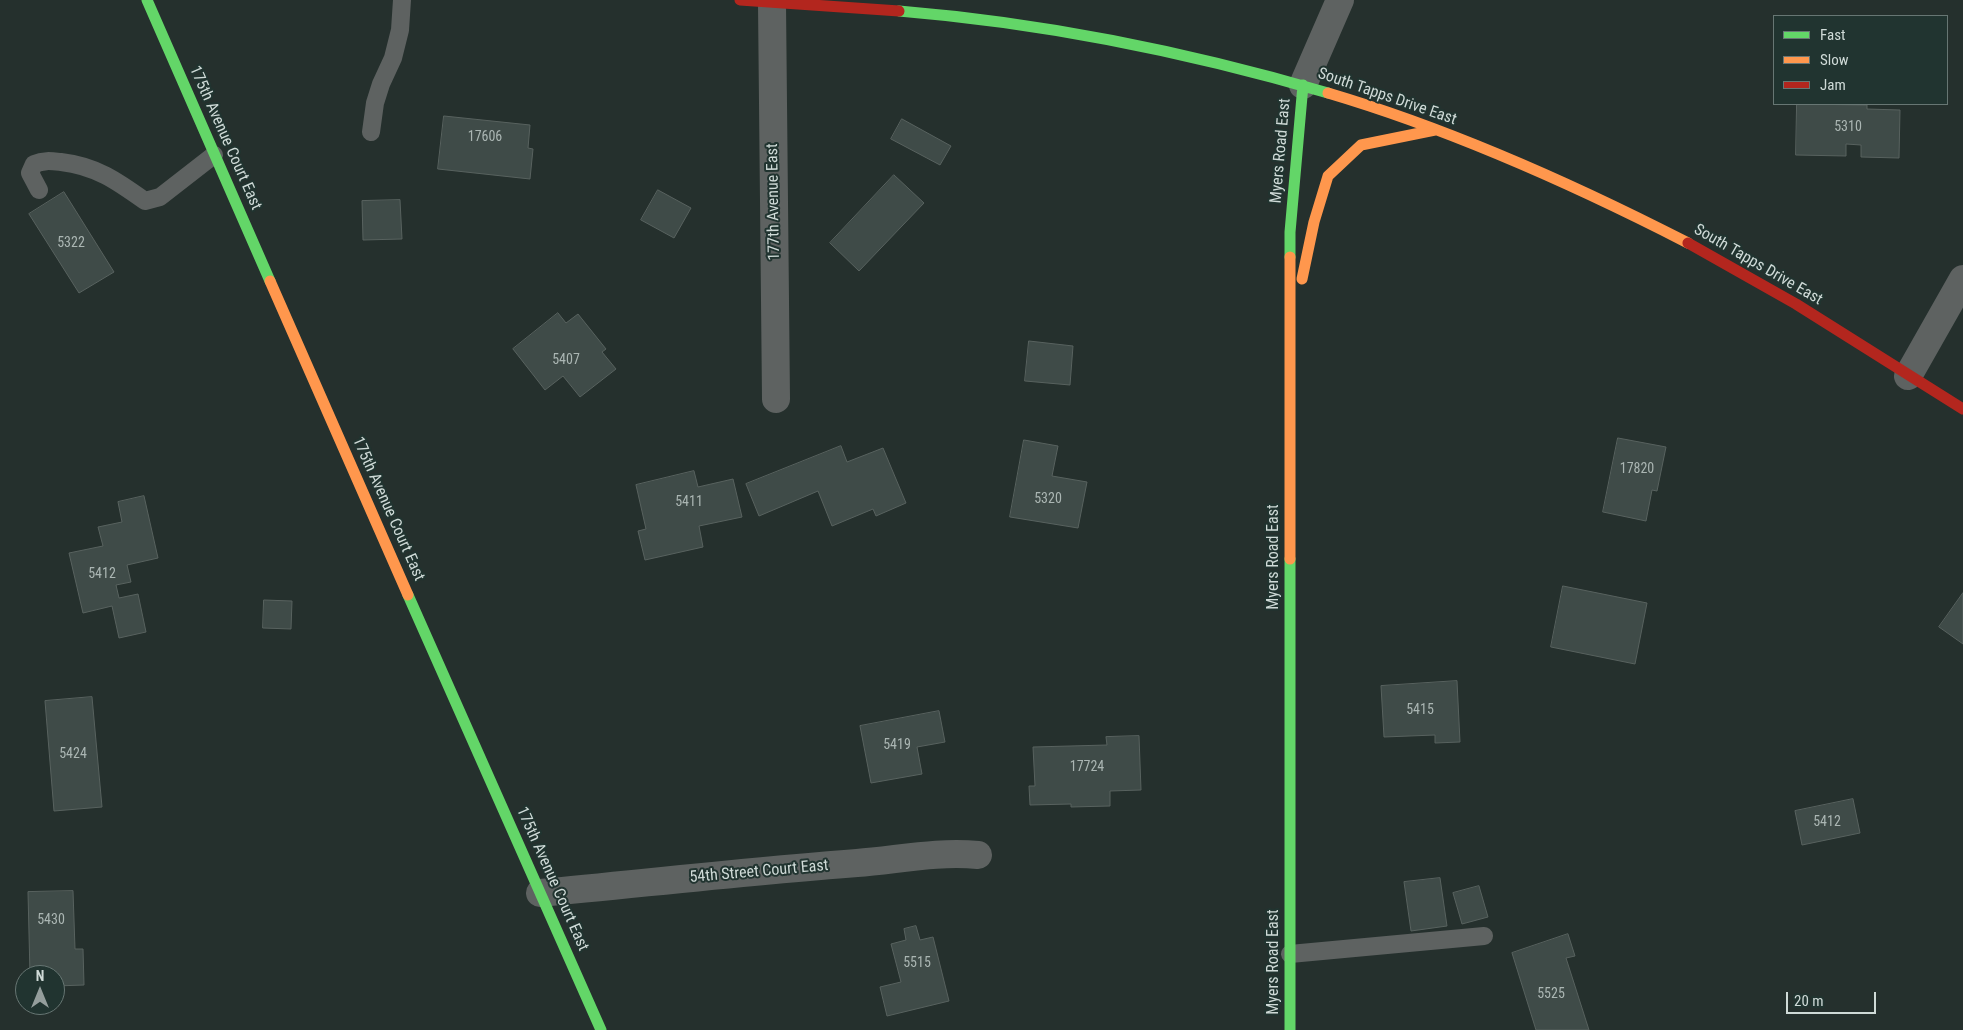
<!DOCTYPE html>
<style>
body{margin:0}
#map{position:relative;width:1963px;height:1030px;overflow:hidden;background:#25302d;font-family:"Roboto Condensed",sans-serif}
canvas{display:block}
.legend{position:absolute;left:1773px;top:15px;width:175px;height:90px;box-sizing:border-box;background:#213430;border:1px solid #677673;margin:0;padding:6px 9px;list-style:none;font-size:15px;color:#cfdad7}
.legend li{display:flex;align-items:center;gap:10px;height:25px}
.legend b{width:25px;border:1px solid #677673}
.north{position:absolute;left:15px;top:965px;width:50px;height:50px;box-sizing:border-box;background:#213430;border:1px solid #677673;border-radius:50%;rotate:0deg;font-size:14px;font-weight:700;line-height:20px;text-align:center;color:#cfdad7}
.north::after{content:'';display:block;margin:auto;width:18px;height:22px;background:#949e9c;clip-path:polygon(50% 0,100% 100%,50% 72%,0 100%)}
.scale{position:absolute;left:1786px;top:992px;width:90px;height:22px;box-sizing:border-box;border:2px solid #cfdad7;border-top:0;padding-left:6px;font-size:15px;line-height:18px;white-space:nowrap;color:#cfdad7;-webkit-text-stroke:4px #213430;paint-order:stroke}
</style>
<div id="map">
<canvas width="1963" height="1030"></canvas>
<ul class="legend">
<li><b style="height:6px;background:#63d668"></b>Fast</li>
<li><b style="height:6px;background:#ff974d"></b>Slow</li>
<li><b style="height:6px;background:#b3261e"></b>Jam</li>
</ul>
<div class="north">N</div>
<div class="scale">20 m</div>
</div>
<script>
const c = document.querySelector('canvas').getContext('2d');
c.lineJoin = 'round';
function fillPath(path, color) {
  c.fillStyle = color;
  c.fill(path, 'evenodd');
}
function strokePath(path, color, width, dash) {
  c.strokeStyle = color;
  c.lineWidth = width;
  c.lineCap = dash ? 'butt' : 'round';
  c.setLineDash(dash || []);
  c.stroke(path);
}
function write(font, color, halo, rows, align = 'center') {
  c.font = font + ' "Roboto Condensed",sans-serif';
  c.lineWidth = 4;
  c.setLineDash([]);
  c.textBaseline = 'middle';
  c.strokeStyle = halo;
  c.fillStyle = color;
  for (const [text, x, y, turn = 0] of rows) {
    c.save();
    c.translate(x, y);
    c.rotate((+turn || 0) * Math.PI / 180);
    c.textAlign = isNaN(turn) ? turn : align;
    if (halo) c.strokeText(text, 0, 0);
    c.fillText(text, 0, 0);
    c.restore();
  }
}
const building = new Path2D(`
 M 1797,104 L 1867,105 L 1867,109 L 1900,110 L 1899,158 L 1861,157 L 1861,145 L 1846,144 L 1846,156 L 1796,155 Z
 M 444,116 L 530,125 L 528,148 L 533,149 L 530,179 L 438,169 Z
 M 902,119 L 951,146 L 940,165 L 891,139 Z
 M 894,175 L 924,203 L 859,271 L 830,243 Z
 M 658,190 L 691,208 L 674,238 L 641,220 Z
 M 64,192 L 114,272 L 79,293 L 29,214 Z
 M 400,200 L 402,239 L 363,240 L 362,201 Z
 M 558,313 L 566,323 L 578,314 L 606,349 L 602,352 L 616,369 L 580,397 L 563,376 L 545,390 L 513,349 Z
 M 1029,341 L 1073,346 L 1070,385 L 1025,381 Z
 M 1618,438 L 1666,447 L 1657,491 L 1652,490 L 1646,521 L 1603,512 Z
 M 1024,440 L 1058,446 L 1052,476 L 1087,482 L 1078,528 L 1010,517 Z
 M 841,446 L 847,462 L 883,448 L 906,503 L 876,516 L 873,509 L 832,526 L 818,491 L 759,516 L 746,484 Z
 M 694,471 L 698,487 L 733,479 L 742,517 L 699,526 L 703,547 L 645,560 L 638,531 L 646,529 L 636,485 Z
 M 144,496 L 158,558 L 127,565 L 131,582 L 116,585 L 119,598 L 138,594 L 146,632 L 119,638 L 112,606 L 83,613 L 69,553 L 103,546 L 98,527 L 122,522 L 118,502 Z
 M 1563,586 L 1647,603 L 1635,664 L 1551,647 Z
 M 1963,593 L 1963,644 L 1939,627 Z
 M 264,600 L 292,601 L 291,629 L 263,628 Z
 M 1457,681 L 1460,742 L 1435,743 L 1435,735 L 1384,737 L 1381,686 Z
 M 92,697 L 102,807 L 54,811 L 45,701 Z
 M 939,711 L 945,742 L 917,747 L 922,774 L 871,783 L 860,726 Z
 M 1139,736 L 1141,790 L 1110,791 L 1110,806 L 1071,807 L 1071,804 L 1030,805 L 1029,786 L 1035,786 L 1033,747 L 1107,745 L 1106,737 Z
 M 1853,799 L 1860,833 L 1802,845 L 1795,811 Z
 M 1440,878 L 1447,926 L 1411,931 L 1404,882 Z
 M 1479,886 L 1488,917 L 1462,924 L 1453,893 Z
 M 73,891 L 75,949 L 83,949 L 84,985 L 55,986 L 55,975 L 30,975 L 28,892 Z
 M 916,926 L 920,940 L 933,937 L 949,1001 L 887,1016 L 880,987 L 901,982 L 891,944 L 906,940 L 904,929 Z
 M 1568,934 L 1575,956 L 1566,958 L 1589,1030 L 1536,1030 L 1512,953 Z`);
const lane = new Path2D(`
 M 371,132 L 375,103 L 381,84 L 393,58 L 400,30 L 402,0
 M 39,190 L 30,173 L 34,164 C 44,160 51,161 61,162 C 96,166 117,181 145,201 L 160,197 L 214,155
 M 1290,954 L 1484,936`);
const street = new Path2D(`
 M 772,4 L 776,399
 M 1303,85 L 1340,0
 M 1908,376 L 1963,279
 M 540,893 C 646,883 751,871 857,863 C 897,860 937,851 978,855`);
const fast = new Path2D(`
 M 147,0 L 270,281
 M 899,11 C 1045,23 1188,52 1328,93
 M 1290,257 L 1290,232 L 1303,85
 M 1290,559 L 1290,1030
 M 408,595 L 601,1030`);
const slow = new Path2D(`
 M 1328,93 C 1453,130 1573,184 1688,243
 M 1290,257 L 1290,559
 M 1302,279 L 1314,222 L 1328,176 L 1361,145 L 1435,130
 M 270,281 L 408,595`);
const jam = new Path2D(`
 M 740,0 L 899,11
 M 1688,243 L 1796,304 L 1963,409`);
const numberNames = [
 ["5310",1848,127],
 ["17606",485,137],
 ["5322",71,243],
 ["5407",566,360],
 ["17820",1637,469],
 ["5320",1048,499],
 ["5411",689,502],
 ["5412",102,574],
 ["5415",1420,710],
 ["5419",897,745],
 ["5424",73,754],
 ["17724",1087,767],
 ["5412",1827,822],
 ["5430",51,920],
 ["5515",917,963],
 ["5525",1551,994]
];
const streetNames = [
 ["South Tapps Drive East",1387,97,19],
 ["175th Avenue Court East",225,138,66],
 ["Myers Road East",1281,151,-85],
 ["177th Avenue East",774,202,-91],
 ["South Tapps Drive East",1758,265,30],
 ["175th Avenue Court East",388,509,66],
 ["Myers Road East",1274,557,-90],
 ["54th Street Court East",759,872,-5],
 ["175th Avenue Court East",552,879,66],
 ["Myers Road East",1274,962,-90]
];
fillPath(building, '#3f4b48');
strokePath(building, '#58625f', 1);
strokePath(lane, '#5e6261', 18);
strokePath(street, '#5e6261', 28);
strokePath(fast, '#63d668', 11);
strokePath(slow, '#ff974d', 11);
strokePath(jam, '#b3261e', 11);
write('14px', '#abb6b3', null, numberNames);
write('16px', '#cfdad7', '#213430', streetNames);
</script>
